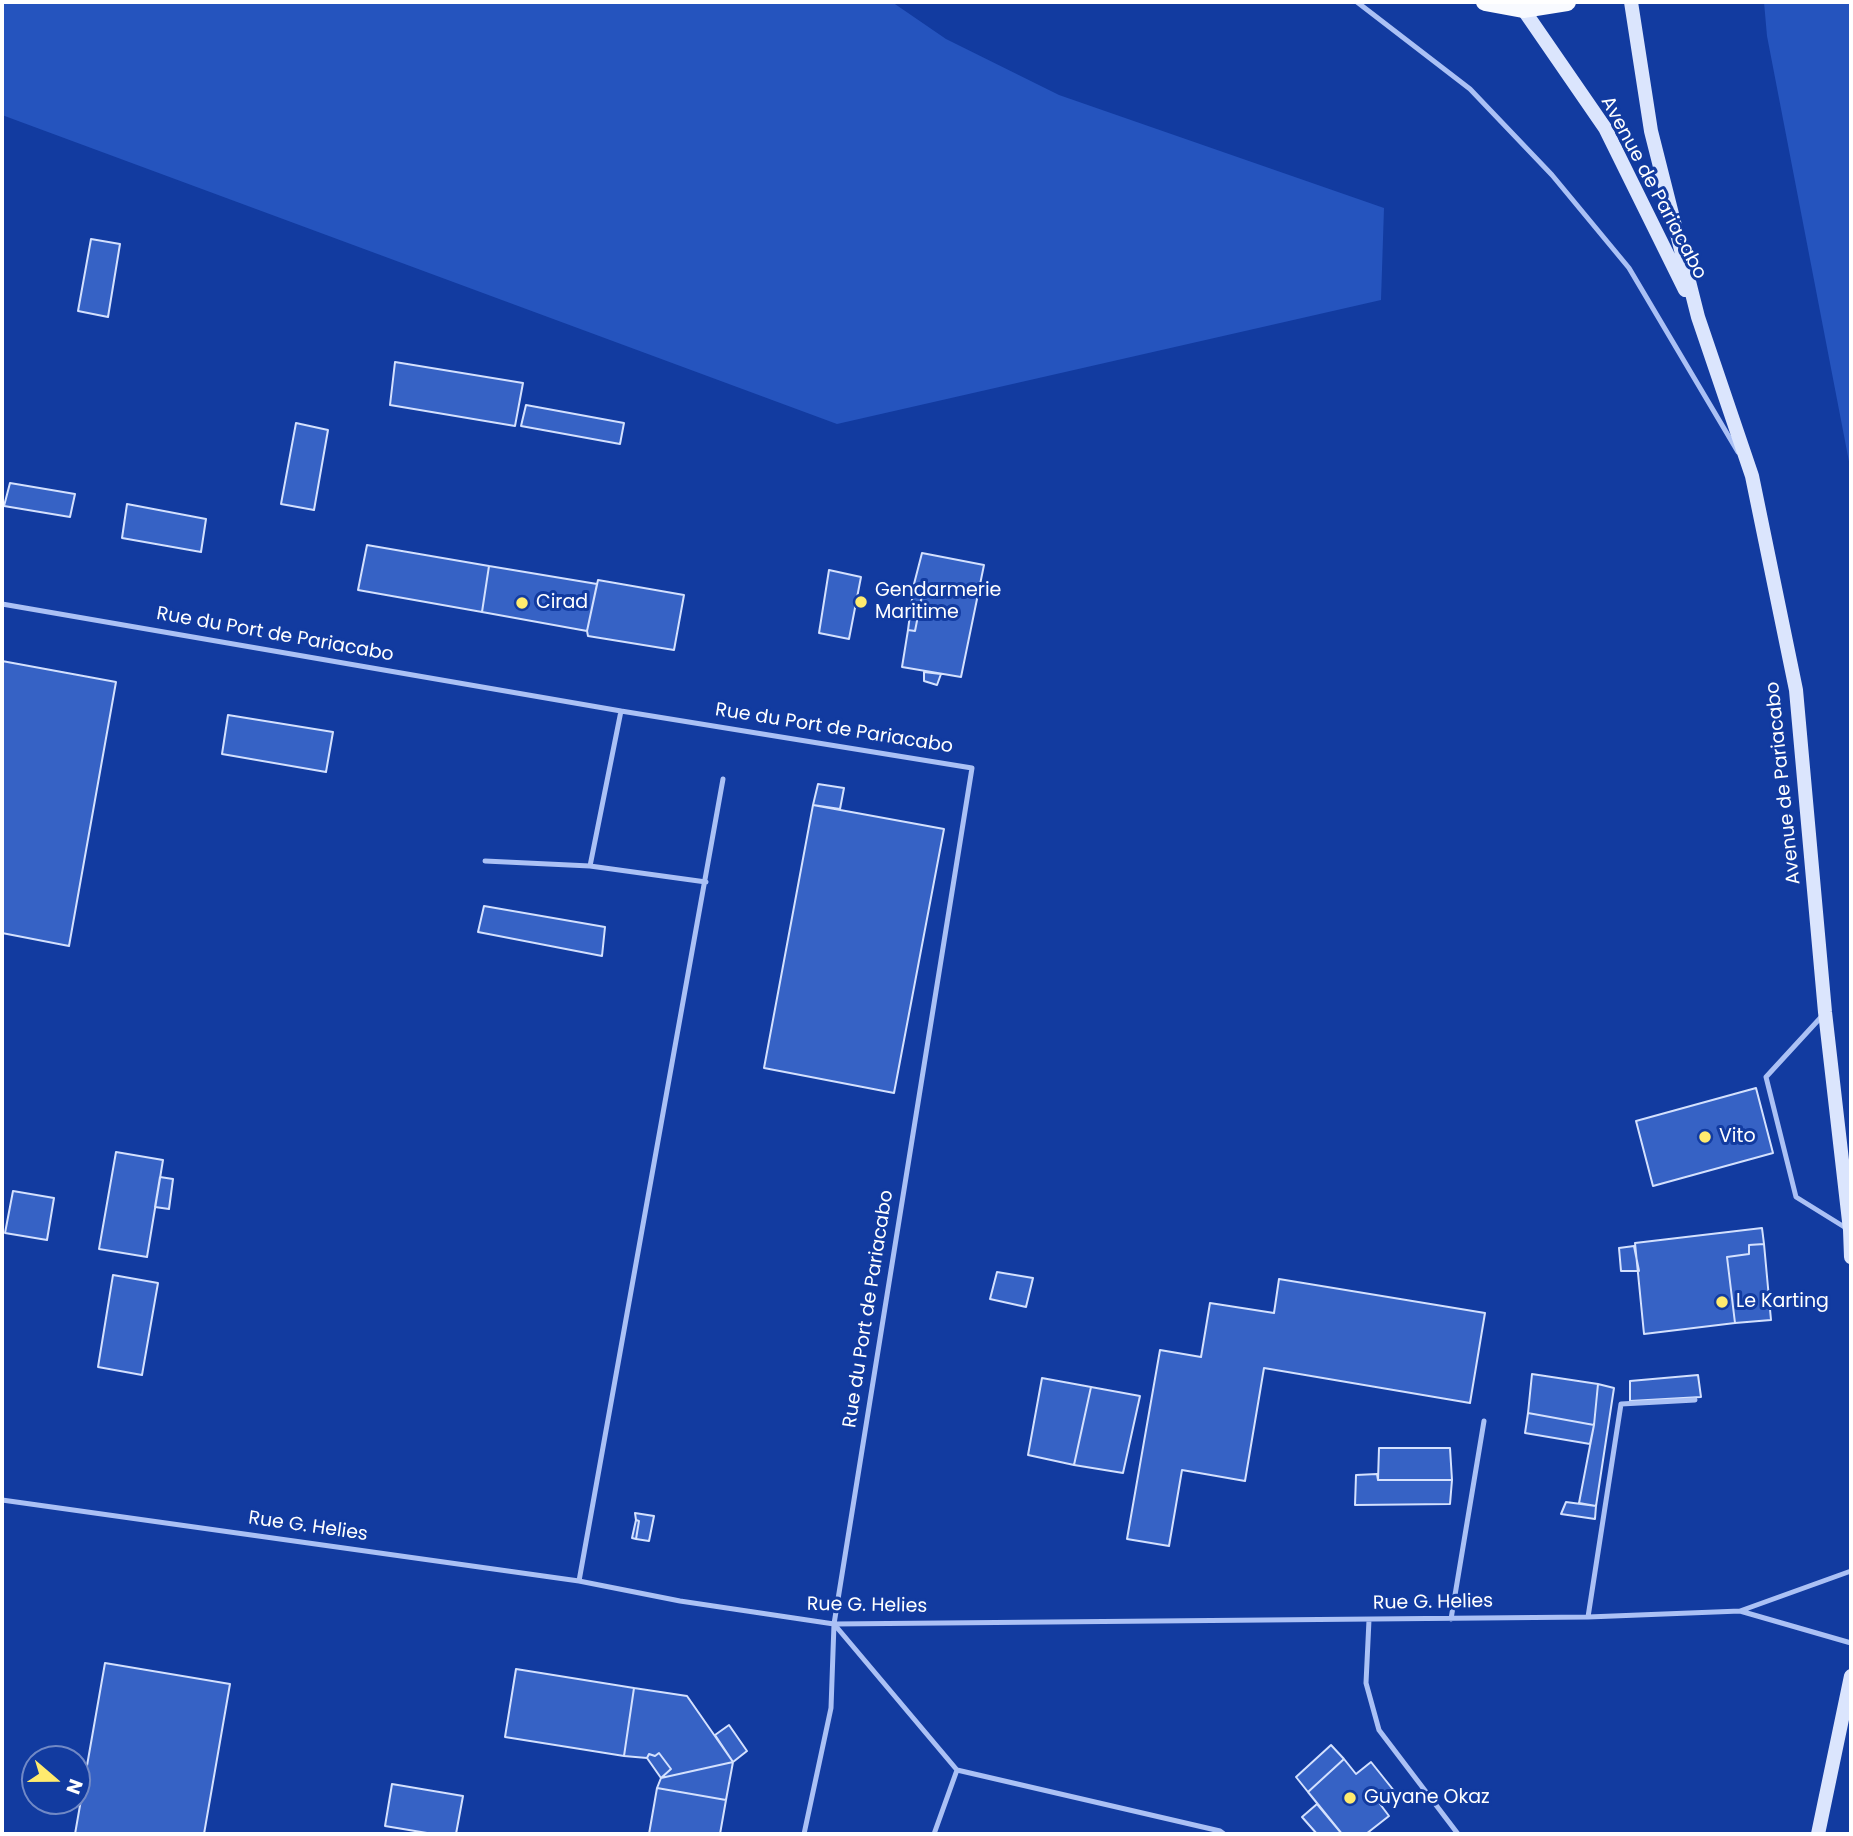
<!DOCTYPE html>
<style>
body{margin:0}
#map{position:relative;width:1853px;height:1836px;overflow:hidden;background:#123ba0;font-family:Poppins,sans-serif}
canvas{display:block}
.frame{position:absolute;inset:0;border:4px solid #fff;pointer-events:none}
.north{position:absolute;left:21px;top:1745px;width:70px;height:70px;box-sizing:border-box;background:#123ba0;border:2px solid #7189c6;border-radius:50%;rotate:110deg;font-size:19px;font-weight:700;line-height:28px;text-align:center;color:#fff}
.north::after{content:'';display:block;margin:auto;width:24px;height:32px;background:#ffeb6e;clip-path:polygon(50% 0,100% 100%,50% 72%,0 100%)}
</style>
<div id="map">
<canvas width="1853" height="1836"></canvas>
<div class="frame"></div>
<div class="north">N</div>
</div>
<script>
const c = document.querySelector('canvas').getContext('2d');
c.lineJoin = 'round';
function fillPath(path, color) {
  c.fillStyle = color;
  c.fill(path, 'evenodd');
}
function strokePath(path, color, width, dash) {
  c.strokeStyle = color;
  c.lineWidth = width;
  c.lineCap = dash ? 'butt' : 'round';
  c.setLineDash(dash || []);
  c.stroke(path);
}
function write(font, color, halo, rows, align = 'center') {
  c.font = font + ' Poppins,sans-serif';
  c.lineWidth = 6;
  c.setLineDash([]);
  c.textBaseline = 'middle';
  c.strokeStyle = halo;
  c.fillStyle = color;
  for (const [text, x, y, turn = 0] of rows) {
    c.save();
    c.translate(x, y);
    c.rotate((+turn || 0) * Math.PI / 180);
    c.textAlign = isNaN(turn) ? turn : align;
    if (halo) c.strokeText(text, 0, 0);
    c.fillText(text, 0, 0);
    c.restore();
  }
}
const green = new Path2D(`
 M 2,2 L 892,2 L 946,39 L 1059,95 L 1384,208 L 1381,300 L 837,424 L 2,115 Z
 M 1764,2 L 1851,2 L 1851,472 L 1767,36 Z`);
const building = new Path2D(`
 M 91,239 L 120,244 L 108,317 L 78,311 Z
 M 395,362 L 523,383 L 515,426 L 390,405 Z
 M 526,405 L 624,423 L 620,444 L 521,426 Z
 M 296,423 L 328,430 L 314,510 L 281,504 Z
 M 10,483 L 75,494 L 70,517 L 4,506 Z
 M 127,504 L 206,519 L 201,552 L 122,538 Z
 M 367,545 L 489,566 L 482,612 L 358,590 Z
 M 922,553 L 984,565 L 961,677 L 902,667 L 908,630 L 915,631 L 924,585 L 914,584 Z
 M 489,566 L 597,584 L 587,631 L 482,612 Z
 M 829,570 L 861,577 L 849,639 L 819,633 Z
 M 598,580 L 684,595 L 674,650 L 588,636 L 587,631 Z
 M 914,584 L 924,585 L 915,631 L 908,630 Z
 M 2,661 L 116,682 L 69,946 L 2,933 Z
 M 924,672 L 941,674 L 937,685 L 924,681 Z
 M 228,715 L 333,732 L 326,772 L 222,754 Z
 M 818,784 L 844,788 L 840,809 L 813,805 Z
 M 813,805 L 944,829 L 894,1093 L 764,1068 Z
 M 484,906 L 605,927 L 602,956 L 478,932 Z
 M 1756,1088 L 1773,1153 L 1653,1186 L 1636,1121 Z
 M 116,1152 L 163,1160 L 147,1257 L 99,1249 Z
 M 160,1177 L 173,1179 L 169,1209 L 155,1207 Z
 M 13,1191 L 54,1198 L 47,1240 L 5,1233 Z
 M 1762,1228 L 1764,1244 L 1749,1245 L 1749,1254 L 1727,1257 L 1735,1323 L 1644,1334 L 1635,1243 Z
 M 1764,1244 L 1771,1320 L 1735,1323 L 1727,1257 L 1749,1254 L 1749,1245 Z
 M 1634,1246 L 1639,1271 L 1621,1271 L 1619,1248 Z
 M 997,1272 L 1033,1278 L 1026,1307 L 990,1299 Z
 M 113,1275 L 158,1283 L 142,1375 L 98,1367 Z
 M 1279,1279 L 1485,1313 L 1470,1403 L 1264,1368 L 1245,1481 L 1182,1470 L 1169,1546 L 1127,1539 L 1160,1350 L 1201,1357 L 1210,1303 L 1274,1313 Z
 M 1532,1374 L 1598,1384 L 1594,1425 L 1528,1413 Z
 M 1698,1375 L 1701,1397 L 1630,1401 L 1630,1381 Z
 M 1042,1378 L 1091,1387 L 1074,1465 L 1028,1455 Z
 M 1598,1384 L 1614,1388 L 1596,1506 L 1579,1503 L 1594,1425 Z
 M 1091,1387 L 1140,1396 L 1123,1473 L 1074,1465 Z
 M 1528,1413 L 1594,1425 L 1590,1444 L 1525,1433 Z
 M 1379,1448 L 1450,1448 L 1452,1480 L 1378,1480 Z
 M 1377,1474 L 1378,1480 L 1452,1480 L 1450,1504 L 1355,1505 L 1356,1475 Z
 M 1566,1502 L 1596,1506 L 1595,1519 L 1561,1514 Z
 M 635,1513 L 654,1516 L 649,1541 L 636,1539 L 639,1521 L 636,1520 Z
 M 636,1520 L 639,1521 L 636,1539 L 632,1538 Z
 M 105,1663 L 230,1684 L 204,1834 L 75,1834 Z
 M 516,1669 L 634,1688 L 624,1756 L 505,1737 Z
 M 634,1688 L 687,1696 L 733,1762 L 661,1778 L 671,1769 L 659,1753 L 655,1756 L 649,1754 L 647,1758 L 624,1756 Z
 M 729,1725 L 747,1751 L 733,1762 L 715,1735 Z
 M 1331,1745 L 1344,1759 L 1308,1792 L 1296,1777 Z
 M 659,1753 L 671,1769 L 661,1778 L 647,1758 L 649,1754 L 655,1756 Z
 M 1344,1759 L 1356,1774 L 1371,1762 L 1395,1792 L 1380,1804 L 1389,1816 L 1366,1834 L 1342,1834 L 1308,1792 Z
 M 733,1762 L 726,1800 L 657,1788 L 661,1778 Z
 M 392,1784 L 463,1796 L 456,1834 L 433,1834 L 385,1826 Z
 M 657,1788 L 726,1800 L 720,1834 L 649,1834 Z
 M 1317,1804 L 1342,1834 L 1317,1834 L 1302,1817 Z`);
const lane = new Path2D(`
 M 1357,2 L 1470,89 L 1552,175 L 1629,268 L 1738,452
 M 2,604 L 621,711 L 972,768 L 834,1624 L 831,1708 L 804,1834
 M 485,861 L 590,866 L 706,882
 M 590,866 L 621,711
 M 1823,1015 L 1766,1077 L 1796,1197 L 1846,1228
 M 2,1500 L 579,1581 L 680,1601 L 834,1624 L 1588,1617 L 1740,1611 L 1851,1571
 M 579,1581 L 723,779
 M 1740,1611 L 1851,1643
 M 1588,1617 L 1621,1404 L 1695,1400
 M 1451,1619 L 1484,1421
 M 1369,1620 L 1366,1683 L 1379,1730 L 1458,1834
 M 834,1624 L 957,1770 L 1220,1831 L 1224,1834
 M 934,1834 L 957,1770`);
const secondary = new Path2D(`
 M 1631,2 L 1651,131 L 1698,317 L 1752,476 L 1796,690 L 1825,1012 L 1850,1230 L 1851,1257
 M 1523,9 L 1605,128 L 1685,290
 M 1818,1834 L 1851,1676`);
const primary = new Path2D(`
 M 1485,2 L 1523,9 L 1567,2`);
const markers = [
 [861,602,7,"#ffeb6e"],
 [522,603,7,"#ffeb6e"],
 [1705,1137,7,"#ffeb6e"],
 [1722,1302,7,"#ffeb6e"],
 [1350,1798,7,"#ffeb6e"]
];
const streetNames = [
 ["Avenue de Pariacabo",1653,188,62],
 ["Rue du Port de Pariacabo",275,635,10],
 ["Rue du Port de Pariacabo",834,729,9],
 ["Avenue de Pariacabo",1784,783,-96],
 ["Rue du Port de Pariacabo",869,1309,-81],
 ["Rue G. Helies",308,1527,8],
 ["Rue G. Helies",1433,1603,-1],
 ["Rue G. Helies",867,1606,1]
];
const poiNames = [
 ["Gendarmerie",875,591],
 ["Maritime",875,613],
 ["Cirad",536,603],
 ["Vito",1719,1137],
 ["Le Karting",1736,1302],
 ["Guyane Okaz",1364,1798]
];
fillPath(green, '#2554be');
fillPath(building, '#3662c5');
strokePath(building, '#d4e1fe', 2);
strokePath(lane, '#abc1f5', 5);
strokePath(secondary, '#dbe5fd', 14);
strokePath(primary, '#f8faff', 18);
for (const [x, y, r, color] of markers) {
  const dot = new Path2D();
  dot.arc(x, y, r, 0, 2 * Math.PI);
  c.fillStyle = color;
  c.fill(dot);
  strokePath(dot, '#123ba0', 2.5);
}
write('19px', '#fff', '#123ba0', streetNames);
write('19px', '#fff', '#123ba0', poiNames, 'left');
</script>
